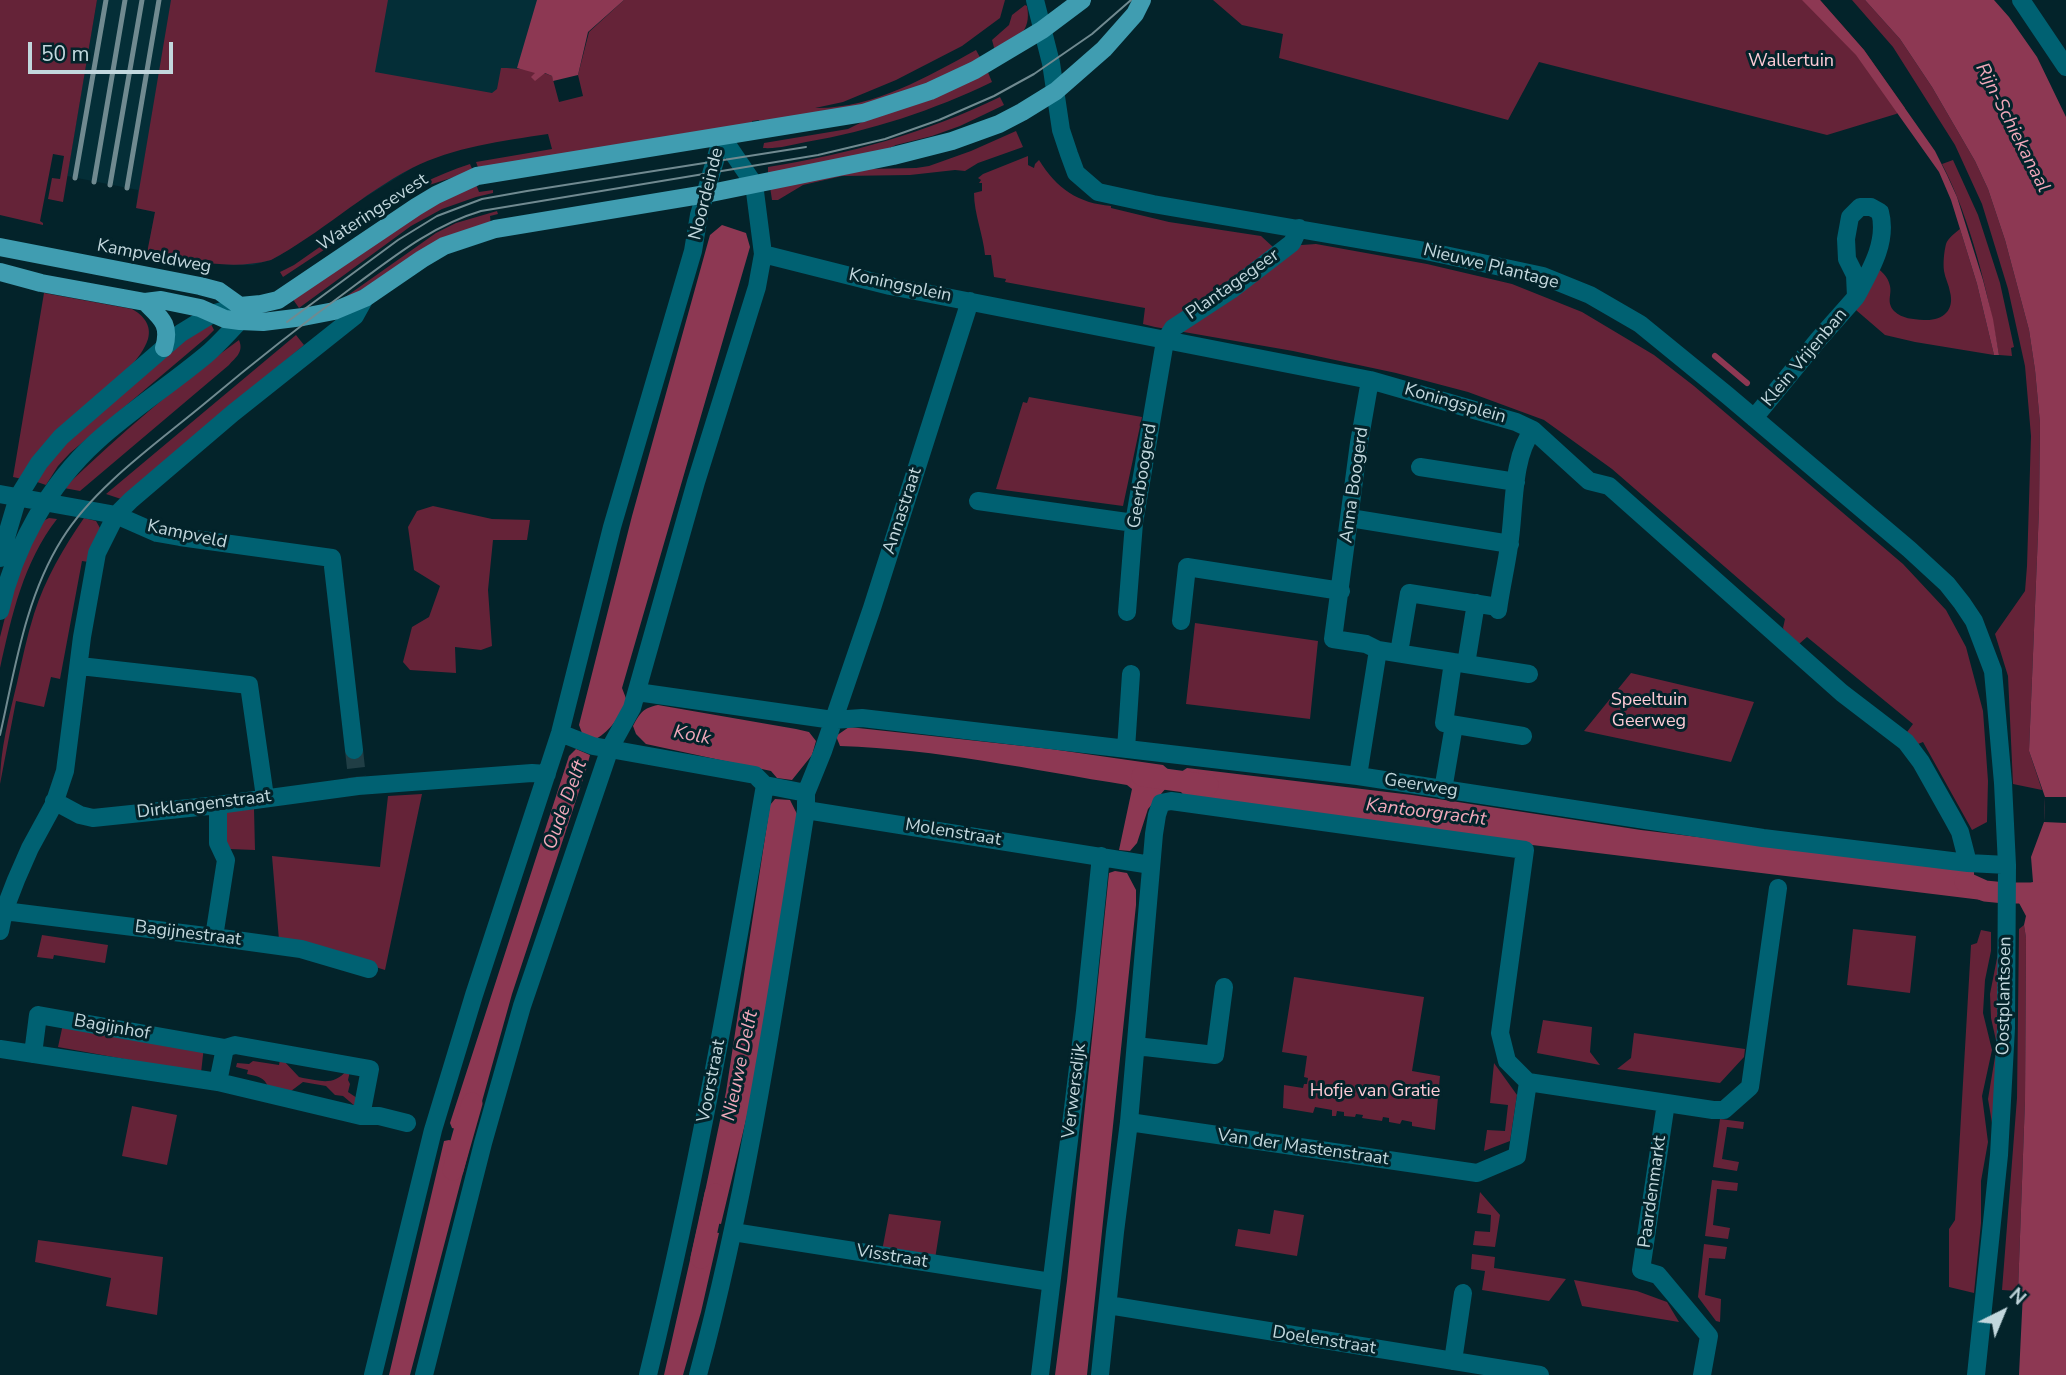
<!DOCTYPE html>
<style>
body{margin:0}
#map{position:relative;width:2066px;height:1375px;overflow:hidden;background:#03232a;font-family:"Nunito Sans",sans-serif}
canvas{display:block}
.north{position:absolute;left:1968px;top:1277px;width:70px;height:70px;-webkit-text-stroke:5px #03232a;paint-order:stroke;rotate:43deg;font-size:19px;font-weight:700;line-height:28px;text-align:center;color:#c2d7dd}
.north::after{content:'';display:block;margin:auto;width:24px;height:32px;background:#c2d7dd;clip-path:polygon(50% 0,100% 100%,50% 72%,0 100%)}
.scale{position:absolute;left:28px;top:42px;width:145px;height:32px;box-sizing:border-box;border:4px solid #c2d7dd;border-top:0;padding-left:9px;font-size:21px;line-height:24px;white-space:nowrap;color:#c2d7dd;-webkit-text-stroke:5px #03232a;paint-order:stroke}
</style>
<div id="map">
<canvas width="2066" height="1375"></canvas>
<div class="north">N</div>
<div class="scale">50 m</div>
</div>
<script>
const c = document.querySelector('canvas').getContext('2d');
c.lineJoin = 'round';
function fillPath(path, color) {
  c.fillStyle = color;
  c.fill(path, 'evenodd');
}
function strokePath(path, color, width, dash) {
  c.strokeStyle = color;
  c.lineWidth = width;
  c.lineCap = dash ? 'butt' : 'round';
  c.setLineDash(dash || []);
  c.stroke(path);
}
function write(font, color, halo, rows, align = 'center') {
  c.font = font + ' "Nunito Sans",sans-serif';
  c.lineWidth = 6;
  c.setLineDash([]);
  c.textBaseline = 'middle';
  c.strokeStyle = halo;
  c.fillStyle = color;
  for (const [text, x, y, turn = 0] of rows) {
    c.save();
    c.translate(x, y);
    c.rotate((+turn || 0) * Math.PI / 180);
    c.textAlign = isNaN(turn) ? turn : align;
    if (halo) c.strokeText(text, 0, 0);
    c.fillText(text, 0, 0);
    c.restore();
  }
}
const built = new Path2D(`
 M 97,0 L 565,0 L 520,101 L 345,210 L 279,256 L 271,260 L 253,265 L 229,265 L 147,253 L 155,212 L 136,208 L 138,190 L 67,176 Z`);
const green = new Path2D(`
 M 0,0 L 97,0 L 63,202 L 48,199 L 52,178 L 60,179 L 64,156 L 53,154 L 40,221 L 43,223 L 43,225 L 0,215 Z
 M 171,0 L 388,0 L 375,72 L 492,93 L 497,89 L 501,68 C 515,68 540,70 552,76 L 559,102 L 583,96 L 578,75 L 589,32 L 624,0 L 1005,0 L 1000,18 L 962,46 L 896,80 L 843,102 L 815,108 C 872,109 927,77 976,50 L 982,61 L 877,104 L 760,124 L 759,120 L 752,121 L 752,125 L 479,170 L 476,162 L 552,149 L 548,134 C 502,141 454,147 412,168 C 362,194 320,234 271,260 C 230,271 189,260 147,253 L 155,212 L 136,208 Z
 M 1213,0 L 1820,0 L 1864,50 L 1905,108 L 1896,114 L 1827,135 L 1539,62 L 1508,120 L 1279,58 L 1283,34 L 1242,25 Z
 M 1852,0 L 1865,0 L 1900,39 L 1932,87 L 1975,161 L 1988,189 L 2005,240 L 2029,330 L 2035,370 L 2040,423 L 2039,509 L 2029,751 L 2042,790 L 2013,784 L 2008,676 L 1995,634 L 2025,591 L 2027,566 L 2031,436 L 2025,366 L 2008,289 L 1982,204 L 1955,145 L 1893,47 Z
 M 1025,5 L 1027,6 C 1032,33 1016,39 995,51 L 992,40 L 1009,25 L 1012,15 Z
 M 987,70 L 992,82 C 934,110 871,131 806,142 C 792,145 777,149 763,148 L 764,143 L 848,129 L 880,113 Z
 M 1000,97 L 1004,105 L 960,126 L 932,136 L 896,145 L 871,157 L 768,175 L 768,167 C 849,154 926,133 1000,97 Z
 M 1016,131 L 1023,147 L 978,163 L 965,171 L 955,170 L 910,175 L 842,176 L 803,185 L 778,200 L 772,200 L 770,187 L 866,169 L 916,168 L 929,166 L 971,151 Z
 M 1028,156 L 1028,165 L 1034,168 L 1035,164 L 1039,160 C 1057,189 1078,203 1111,206 L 1111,208 L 1169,222 L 1261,236 L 1273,247 L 1316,244 L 1427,264 L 1512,284 L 1582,312 L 1654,355 L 1694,386 L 1903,564 L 1946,610 L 1966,647 L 1983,711 L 1988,781 L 1987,822 L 1972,830 L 1923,742 L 1918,744 L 1907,732 L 1913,724 L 1807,637 L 1799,644 L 1786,634 L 1783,628 L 1785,619 L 1612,469 L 1544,420 L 1468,392 L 1396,373 L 1293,351 L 1155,327 L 1143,324 L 1145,308 L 1005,282 L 1006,279 L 994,277 L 991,255 L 985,255 C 983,234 974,214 974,193 L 982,191 L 982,183 L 979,183 L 981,180 L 978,178 L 983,174 Z
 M 1953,160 L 1978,215 L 2000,283 L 2014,347 L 2011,348 L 2012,356 L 1999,355 C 1989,295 1970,217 1942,164 Z
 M 470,164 L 473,171 L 426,186 L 404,197 L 283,277 L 280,272 L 294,265 C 352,225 403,186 470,164 Z
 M 476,184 L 479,192 L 493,190 L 493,193 L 476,197 L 442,209 L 411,226 L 299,308 L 292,298 L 409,216 Z
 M 497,211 L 498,214 L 490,216 L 491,225 L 376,286 L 341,300 L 436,233 L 456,223 Z
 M 1960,229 L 1977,284 L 1994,355 L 1915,342 L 1885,335 L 1849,304 L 1874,265 C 1881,271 1888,276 1890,286 C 1892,295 1886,302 1894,311 C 1903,319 1912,319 1924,320 C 1942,321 1955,311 1950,292 C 1949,285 1945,278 1944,271 C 1943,263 1944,252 1946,244 C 1948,238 1955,233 1960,229 Z
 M 44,293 L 132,309 C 143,315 152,325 148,339 C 142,359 115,382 100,397 C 74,424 48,451 22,479 L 13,477 Z
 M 211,324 L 214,330 L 207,337 L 70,453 L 58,466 L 46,485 L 34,481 L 51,457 L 178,344 Z
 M 296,335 L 304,345 L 121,499 L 106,494 Z
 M 239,340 C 244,352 236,357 229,365 L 80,491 L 64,488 C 119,435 178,384 239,340 Z
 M 1029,397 L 1142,417 L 1123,506 L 996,489 L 1023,402 L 1027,403 Z
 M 433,506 L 492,519 L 530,520 L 527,540 L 493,540 L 488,590 L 492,646 L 481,650 L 455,647 L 456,673 L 410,670 L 403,662 L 412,627 L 429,617 L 440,586 L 414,570 L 408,527 L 417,511 Z
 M 49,518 L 57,519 C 23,563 12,615 0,668 L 0,637 L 16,574 L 43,521 Z
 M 84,518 L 96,521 L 100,528 L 89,562 L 82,561 L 60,679 L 51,677 L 44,707 L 16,701 L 0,784 C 0,750 9,716 17,683 C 22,660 27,636 34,614 C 45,579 64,547 84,518 Z
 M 1195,623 L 1318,641 L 1310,719 L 1186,704 Z
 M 1631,673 L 1754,702 L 1731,762 L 1584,731 Z
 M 422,794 L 385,970 L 303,944 L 279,940 L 272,856 L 380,867 L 388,796 Z
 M 254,809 L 255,850 L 229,849 L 224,840 L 225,812 Z
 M 2024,925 L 2026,938 L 2025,1100 L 2018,1291 L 2002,1290 L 2017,1098 L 2019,929 Z
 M 1853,929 L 1916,936 L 1910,993 L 1847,985 Z
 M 1981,930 L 1991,932 L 1991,951 L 1985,980 L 1983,1013 L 1992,1050 L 1982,1096 L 1988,1142 L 1981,1181 L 1981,1223 L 1974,1293 L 1949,1287 L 1949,1229 L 1955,1220 L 1971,945 L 1977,943 Z
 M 42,935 L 108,945 L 105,963 L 54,955 L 53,959 L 37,957 Z
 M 1999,948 L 1999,1043 L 1994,1135 L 1988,1099 L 1997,1045 L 1991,1018 L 1990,994 Z
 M 1294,977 L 1424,997 L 1412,1071 L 1440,1076 L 1435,1130 L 1412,1126 L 1412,1122 L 1402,1120 L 1400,1124 L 1389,1122 L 1389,1118 L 1383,1117 L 1382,1121 L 1362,1118 L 1363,1115 L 1356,1114 L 1355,1117 L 1344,1116 L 1344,1112 L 1337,1111 L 1336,1116 L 1332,1116 L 1332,1110 L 1315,1107 L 1313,1113 L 1283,1108 L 1284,1085 L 1303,1088 L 1304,1084 L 1307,1084 L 1308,1078 L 1304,1077 L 1307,1056 L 1282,1052 Z
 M 1543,1020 L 1592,1027 L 1590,1052 L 1600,1065 L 1537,1053 Z
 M 63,1024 L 204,1046 L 201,1073 L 58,1047 Z
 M 1634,1033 L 1745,1049 L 1744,1057 L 1720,1083 L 1617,1069 L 1631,1058 Z
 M 280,1059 L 283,1060 L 299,1077 L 303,1078 C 321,1081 334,1086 347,1070 L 350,1071 L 348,1080 L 350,1084 L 348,1092 L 357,1098 L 355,1106 L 343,1096 L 335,1095 L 326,1086 L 303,1082 L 291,1091 L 268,1087 C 265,1077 256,1076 247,1074 L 248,1070 L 236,1067 L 237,1063 L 249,1064 L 253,1061 L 279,1065 Z
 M 1494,1063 L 1517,1095 L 1510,1141 L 1484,1151 L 1487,1130 L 1505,1131 L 1508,1105 L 1490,1103 Z
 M 132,1106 L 177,1115 L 167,1165 L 122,1156 Z
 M 1720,1119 L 1744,1122 L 1743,1129 L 1727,1127 L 1722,1159 L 1739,1162 L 1737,1171 L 1713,1167 Z
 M 1712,1180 L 1738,1183 L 1737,1191 L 1717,1189 L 1713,1225 L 1730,1228 L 1728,1239 L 1705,1236 Z
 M 1480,1192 L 1500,1215 L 1495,1247 L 1473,1245 L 1475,1231 L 1490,1232 L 1491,1215 L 1477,1213 Z
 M 1274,1210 L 1304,1215 L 1297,1256 L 1235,1246 L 1238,1229 L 1270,1234 Z
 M 889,1214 L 941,1221 L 935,1259 L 882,1251 Z
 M 38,1240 L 163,1257 L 157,1315 L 106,1306 L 111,1278 L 35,1262 Z
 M 1704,1244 L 1727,1247 L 1725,1259 L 1709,1258 L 1705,1295 L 1721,1299 L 1720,1322 L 1716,1321 L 1698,1297 Z
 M 1472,1254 L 1495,1257 L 1494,1268 L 1566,1279 L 1549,1301 L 1482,1290 L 1485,1271 L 1471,1269 Z
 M 1574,1280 L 1637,1291 L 1667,1302 L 1679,1322 L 1582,1306 Z`);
const water = new Path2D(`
 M 537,0 L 624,0 L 588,32 L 578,75 L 553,81 L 552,76 L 545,73 L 535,81 L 531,77 L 535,73 L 517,68 Z
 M 1802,0 L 1820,0 L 1864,50 L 1935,151 L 1947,175 L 1957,197 L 1983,280 L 1993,319 L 1999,355 L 1994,355 L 1977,284 L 1960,229 L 1951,200 L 1939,172 L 1856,55 Z
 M 1865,0 L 1994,0 L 2009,17 L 2037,57 L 2066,117 L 2066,1375 L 2019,1375 L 2023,1292 L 2018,1291 L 2025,1100 L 2026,938 L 2024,925 L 2026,916 L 2019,903 L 2020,887 L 2033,882 L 2031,857 L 2044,822 L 2045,797 L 2029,751 L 2039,509 L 2040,423 L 2035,370 L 2029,330 L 2005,240 L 1988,189 L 1975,161 L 1932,87 L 1900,39 Z
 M 722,225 L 746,233 L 750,247 L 622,688 L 627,701 C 619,717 611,730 596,739 L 582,733 L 579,725 L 632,516 L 708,242 L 710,235 Z
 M 658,705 L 796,729 L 809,732 L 816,741 L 812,755 L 792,780 L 777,778 L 771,771 L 646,744 L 636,734 L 633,726 C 640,713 643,708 658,705 Z
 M 849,727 L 1051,749 L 1163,765 L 1170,771 L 1167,787 L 1148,809 L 1137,843 L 1130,851 L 1119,850 L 1132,789 L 1127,785 C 1032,770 937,749 840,746 L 836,736 Z
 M 576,749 L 590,755 L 586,770 L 512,994 L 474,1130 L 470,1133 L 452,1128 L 450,1123 L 569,756 Z
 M 1187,768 L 1412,795 L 1641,830 L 1974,871 L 1974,880 L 1992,884 L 1990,901 L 1516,843 L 1184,796 L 1179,789 L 1181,772 Z
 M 775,799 L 790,800 L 797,814 L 792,851 L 750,1103 L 721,1224 L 699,1220 L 726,1092 L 770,805 Z
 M 1115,871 L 1127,873 L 1136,890 L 1136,905 L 1087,1375 L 1055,1375 L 1067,1281 L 1109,873 Z
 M 449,1140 L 466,1145 L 469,1150 L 410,1375 L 389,1375 L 444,1141 Z
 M 697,1229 L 719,1233 L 701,1312 L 683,1375 L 664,1375 Z`);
const pier = new Path2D(`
 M 2045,797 L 2066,797 L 2066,823 L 2044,822 Z`);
const stream = new Path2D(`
 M 1715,356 L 1747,383`);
const canal = new Path2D(`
 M 1142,776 L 1208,785
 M 1965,882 L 1985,891 L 2005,893 L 2066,893
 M 453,1170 L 472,1103
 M 701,1258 L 715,1194`);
const minorTunnel = new Path2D(`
 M 354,750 L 357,777`);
const minor = new Path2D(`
 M 1035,0 L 1051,63 L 1061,130 L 1069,154 L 1076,173 L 1098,192 L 1153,204 L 1426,251 L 1543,276 L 1590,295 L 1640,324 L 1727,395 L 1909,549 L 1947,584 L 1962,603 L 1974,621 L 1993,671 L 2003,783 L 2007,865 L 2006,1028 L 1999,1155 L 1976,1375
 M 2021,0 L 2066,67
 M 1860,207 L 1871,207 L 1880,212 C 1888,242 1870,271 1856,297 L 1855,275 L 1847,259 L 1846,239 L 1850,217 Z
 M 763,254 L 890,286 L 1370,380 L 1516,422 L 1533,430 L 1589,481 L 1609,486 L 1842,693 L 1906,742 L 1921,762 L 1953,819 L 1960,832 L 1968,863
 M 1370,380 L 1359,443 L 1333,639 L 1366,644 L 1378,650 L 1453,662
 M 1754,418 L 1818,340 L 1856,297
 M 1420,467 L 1516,482
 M 0,494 L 116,515 L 157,533 L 180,537 L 332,558 L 354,750
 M 978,501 L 1134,523
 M 1350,518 L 1510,544
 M 0,558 L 18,497 L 39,463 L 61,437 L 181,333 L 212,314 L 240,306 L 240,321 C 229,332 218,345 206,355 C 170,385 131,410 97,441 C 48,485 14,548 0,611
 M 1498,610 C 1501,588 1506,567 1509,546 C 1515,511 1511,458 1533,430
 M 1127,612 L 1134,523 L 1165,341 L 1173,328 L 1231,290 L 1292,243 L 1299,228
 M 1181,621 L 1187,567 L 1341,591
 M 1399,653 L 1409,593 L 1498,607
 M 1466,664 L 1476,603
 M 80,666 L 249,685 L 265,797
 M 637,692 L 833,720 L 862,718 L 1358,776 L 1763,838 L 1968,863 L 2007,865
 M 560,733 L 593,746 L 755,775 L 765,785 L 806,793
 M 1523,736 L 1444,723 L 1453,662 L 1529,674
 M 1126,749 L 1131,674
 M 1358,776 L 1378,650
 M 1443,790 L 1454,725
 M 54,801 L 80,815 L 93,818 L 218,805 L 358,786 L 532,773 L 547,774
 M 806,810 L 1151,865
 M 4,911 L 214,937 L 301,949 L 369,969
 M 0,931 L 4,911 L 16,880 L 30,848 L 54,804 L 65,771 L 82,637 L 97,553 L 116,515 L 131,500 L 233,413 L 355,316 L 365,298
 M 214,937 L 226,860 L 218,843 L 218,805
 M 1136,1046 L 1215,1055 L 1224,987
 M 0,1049 L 218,1082 L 361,1116 L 379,1116 L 407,1123
 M 33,1054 L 38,1015 L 225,1048 L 235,1045 L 370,1069 L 361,1116
 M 218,1082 L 225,1048
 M 1666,1103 L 1641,1270 L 1658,1275 L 1709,1336 L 1702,1375
 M 1129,1122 L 1477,1173 L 1517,1156 L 1528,1082
 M 733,1232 L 1051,1282
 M 1108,1305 L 1540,1375
 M 1453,1361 L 1463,1293
 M 373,1375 L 433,1130 L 474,995 L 560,733 L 612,527 L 693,251 L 699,215 L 722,137
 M 424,1375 L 483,1143 L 522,1006 L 610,748 L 632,708 L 696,482 L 757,287 L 763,254 L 754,184 L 722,137
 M 648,1375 C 696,1180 731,983 765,785
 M 698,1375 C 748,1191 776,998 806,810 L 806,793 L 823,751 L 872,608 L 970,301
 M 1040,1375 L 1085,1011 L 1101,856
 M 1100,1375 L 1115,1232 L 1129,1122 L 1154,834 L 1157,815 L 1161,803 L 1171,801 L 1525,850 L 1500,1033 L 1507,1061 L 1528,1082 L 1713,1110 L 1724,1110 L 1750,1087 L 1778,888`);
const major = new Path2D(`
 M 0,247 L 200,286 L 219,291 L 240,306 L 261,304 L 278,300 L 416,207 L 436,195 L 477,176 L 863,113 L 930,91 L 975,70 L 1042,30 L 1082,0
 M 0,272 L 41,283 L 145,302 L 161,300 L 200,308 L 225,319 L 240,321 L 263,322 L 303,317 L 334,311 L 365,298 L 422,259 L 444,246 L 495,229 L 706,194 L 893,156 L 952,141 L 999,124 L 1022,112 L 1056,91 L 1104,49 L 1135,14 L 1142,0
 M 145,302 C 161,318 171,324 164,348`);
const tram = new Path2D(`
 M 287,322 L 398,240 L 437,216 L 482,199 L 527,191 L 806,147
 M 0,735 C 15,669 25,598 62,539 C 94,487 157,443 204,404 C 254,362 305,322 358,283 C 397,254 434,225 481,211 L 818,155 L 885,139 L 939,120 L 994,96 L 1034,74 L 1092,34 L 1131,0`);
const rail = new Path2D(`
 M 75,178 L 106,0
 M 94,182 L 125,0
 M 110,185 L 142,0
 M 127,188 L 159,0`);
const parkNames = [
 ["Wallertuin",1791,62],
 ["Speeltuin",1649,701],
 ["Geerweg",1649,722],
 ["Hofje van Gratie",1375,1092]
];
const streetNames = [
 ["Noordeinde",707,194,-76],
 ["Wateringsevest",373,213,-33],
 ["Kampveldweg",154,257,11],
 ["Nieuwe Plantage",1491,267,14],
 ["Plantagegeer",1233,285,-35],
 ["Koningsplein",900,286,12],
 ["Klein Vrijenban",1805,358,-50],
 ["Koningsplein",1455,404,16],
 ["Geerboogerd",1143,476,-81],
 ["Anna Boogerd",1355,485,-82],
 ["Annastraat",903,511,-72],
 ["Kampveld",187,535,12],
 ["Geerweg",1421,786,9],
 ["Dirklangenstraat",204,805,-7],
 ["Molenstraat",953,833,9],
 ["Bagijnestraat",188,934,7],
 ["Oostplantsoen",2005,996,-89],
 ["Bagijnhof",112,1028,10],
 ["Voorstraat",712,1081,-79],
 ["Verwersdijk",1075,1091,-83],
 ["Van der Mastenstraat",1303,1148,8],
 ["Paardenmarkt",1653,1192,-82],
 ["Visstraat",892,1257,9],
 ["Doelenstraat",1324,1341,9]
];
const waterNames = [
 ["Rijn-Schiekanaal",2012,128,63],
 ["Kolk",692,736,11],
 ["Oude Delft",566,805,-70],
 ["Kantoorgracht",1426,813,7],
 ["Nieuwe Delft",741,1066,-78]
];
fillPath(built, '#042e37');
fillPath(green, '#652338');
fillPath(water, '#8d3853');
fillPath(pier, '#03232a');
strokePath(stream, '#8d3853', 6);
strokePath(canal, '#8d3853', 21);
strokePath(minorTunnel, '#203e45', 18, [18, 9]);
strokePath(minor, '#006172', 18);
strokePath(major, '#409db1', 18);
strokePath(tram, '#708a90', 2);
strokePath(rail, '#708a90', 5);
write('18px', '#fecbd6', '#03232a', parkNames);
write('18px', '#c2d7dd', '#03232a', streetNames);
write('italic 19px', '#f1a8ba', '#03232a', waterNames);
</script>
